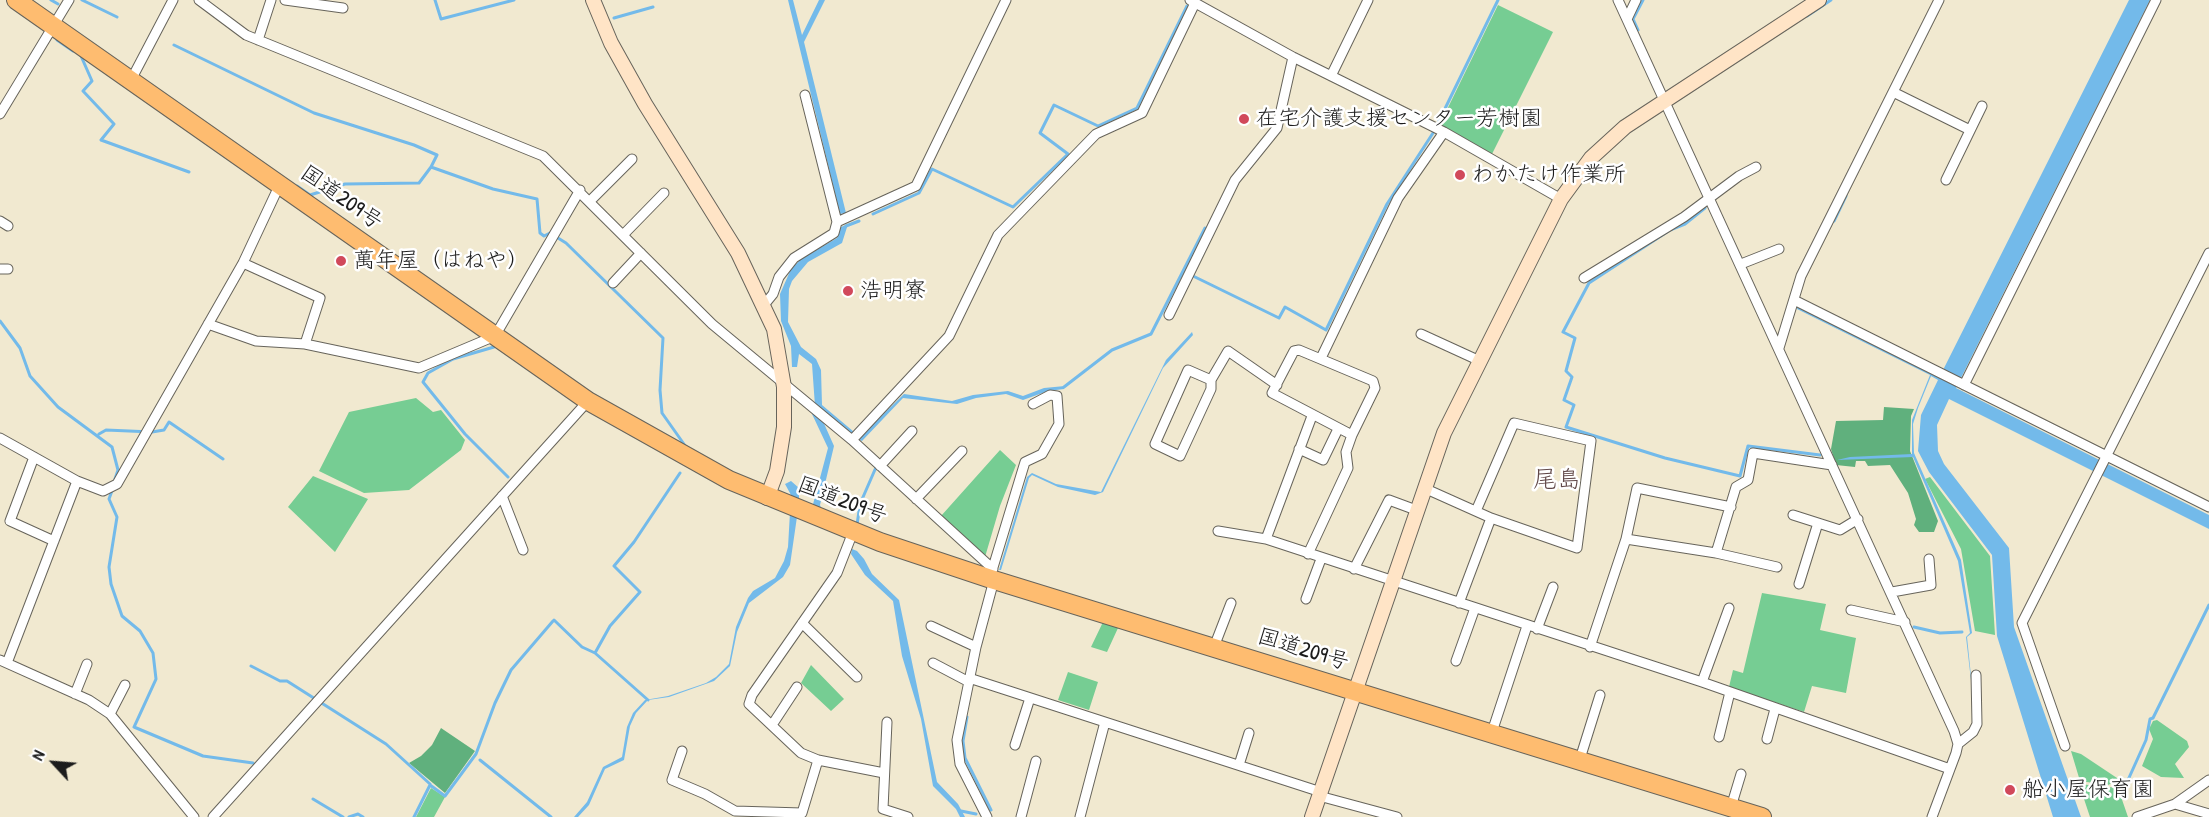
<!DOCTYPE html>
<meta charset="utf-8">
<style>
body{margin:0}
#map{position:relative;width:2209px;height:817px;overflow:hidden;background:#f1e9d0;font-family:"Patrick Hand",sans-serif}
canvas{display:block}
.north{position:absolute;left:24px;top:733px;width:60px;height:60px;-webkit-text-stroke:4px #fff;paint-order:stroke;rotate:296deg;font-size:16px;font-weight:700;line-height:24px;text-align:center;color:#1c1c1c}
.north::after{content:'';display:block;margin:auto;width:21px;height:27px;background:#1c1c1c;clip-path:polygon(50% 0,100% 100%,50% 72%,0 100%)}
</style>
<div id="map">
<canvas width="2209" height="817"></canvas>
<div class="north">N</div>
</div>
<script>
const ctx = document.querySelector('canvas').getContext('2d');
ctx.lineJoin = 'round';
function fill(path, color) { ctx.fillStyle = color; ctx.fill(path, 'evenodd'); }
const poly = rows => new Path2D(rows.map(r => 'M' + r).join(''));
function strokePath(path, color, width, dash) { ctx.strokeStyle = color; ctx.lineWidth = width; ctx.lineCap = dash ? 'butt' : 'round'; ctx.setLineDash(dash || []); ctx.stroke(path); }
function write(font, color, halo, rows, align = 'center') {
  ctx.font = font + ' "Patrick Hand","Klee One",sans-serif'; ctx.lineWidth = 5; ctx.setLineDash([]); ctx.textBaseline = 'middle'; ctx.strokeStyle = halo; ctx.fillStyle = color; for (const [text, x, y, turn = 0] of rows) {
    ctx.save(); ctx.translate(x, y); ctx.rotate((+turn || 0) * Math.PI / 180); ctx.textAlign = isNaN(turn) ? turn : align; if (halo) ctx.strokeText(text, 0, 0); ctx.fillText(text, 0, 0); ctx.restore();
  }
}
const green = poly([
 [1498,5,1553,32,1492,154,1440,124],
 [416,398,433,412,441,410,465,440,461,450,409,490,364,493,319,471,349,412],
 [1000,450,1016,465,1000,506,985,557,941,516],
 [313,476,368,499,335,552,288,507],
 [1930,477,1990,556,1995,635,1975,631,1961,549,1925,479],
 [1762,593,1826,604,1820,630,1856,638,1846,693,1812,686,1804,712,1729,687,1733,670,1743,673],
 [1103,622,1118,628,1107,652,1091,647],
 [811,665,844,699,831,711,801,683],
 [1068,672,1098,682,1089,710,1058,700],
 [2157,720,2187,741,2189,747,2175,764,2184,778,2161,777,2142,766,2153,739,2149,729,2153,721],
 [2071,751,2081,754,2120,780,2108,785,2080,781],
 [2079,784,2118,788,2128,817,2090,817],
 [431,788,445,797,434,817,416,817]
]);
const forest = poly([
 [1884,407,1914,409,1911,416,1910,451,1938,521,1934,532,1919,532,1914,525,1916,519,1908,493,1890,465,1868,466,1865,461,1856,461,1855,467,1836,465,1831,449,1836,421,1883,420],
 [441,728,475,751,445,793,409,763,421,756,432,745]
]);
const water = poly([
 [788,0,793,0,802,35,819,0,825,0,804,42,846,213,840,214],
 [2129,0,2150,0,1956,388,2209,515,2209,529,1949,399,1937,425,1938,451,1944,464,2009,548,2014,627,2081,817,2053,817,1997,636,1992,555,1929,472,1918,451,1921,415,1938,380,1931,376,1918,408,1913,424,1914,453,1961,560,1972,633,1967,637,1975,715,1966,637,1970,633,1958,561,1913,457,1837,460,1850,457,1912,454,1912,420,1930,375,1797,309,1798,305,1939,378],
 [848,224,842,243,808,262,792,281,789,289,788,322,801,347,816,359,821,370,822,405,860,437,904,394,952,401,973,395,1008,391,1023,396,1044,388,1065,386,1064,389,1048,391,1023,400,1006,394,976,398,957,404,903,398,862,441,822,419,834,446,820,505,823,514,812,508,828,448,812,414,815,406,812,364,799,354,797,367,792,367,791,346,781,321,780,294,791,269,801,259,837,238,841,227],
 [1192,332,1193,335,1163,368,1103,492,1095,495,1058,487,1032,475,1029,478,1001,570,999,570,1027,477,1032,473,1056,484,1101,492,1166,360],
 [791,481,799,488,799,503,790,565,783,577,749,603,737,632,730,666,714,681,669,697,648,700,636,713,630,726,624,760,605,769,589,805,578,817,574,817,587,802,603,767,622,757,627,727,633,713,645,700,668,696,706,683,716,677,729,664,736,627,748,598,753,591,775,578,784,561,788,547,791,495,785,484],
 [852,549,857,551,864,559,872,574,899,600,937,782,958,804,965,817,960,817,956,809,933,786,921,719,902,656,893,601,865,575,851,554]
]);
const stream = poly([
 [51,0,58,4],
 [82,0,117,17],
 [435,0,441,19,514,0],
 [1807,16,1831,0],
 [614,18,653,7],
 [1638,30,1633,19,1643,0],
 [57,40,73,51],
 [174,45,314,113,414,145,437,155,431,167,493,189,537,199,540,233,544,236,550,233,566,243,663,338,660,390,662,413,686,447],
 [81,56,92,81,83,91,114,124,101,140,189,172],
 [1438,123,1498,0],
 [297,186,310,195,345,184,419,183,431,167],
 [1705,208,1685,224,1670,230,1589,283,1563,332,1575,338,1566,371,1572,377,1564,400,1574,405,1566,427,1665,458,1740,476,1748,446,1820,455],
 [873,214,919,193,932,169,1013,207,1068,154,1040,133,1054,105,1098,126,1137,108,1187,6],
 [1834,221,1846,196],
 [846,226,859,221],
 [1193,276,1279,318,1285,307,1326,330,1387,204,1433,133],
 [0,321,20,348,30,376,58,407,112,447,118,470,115,479],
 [494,347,453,359,428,373,423,382,465,434,508,477],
 [1064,387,1112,350,1151,334,1205,228],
 [99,434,106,430,152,432,164,430,169,422,223,459],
 [113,488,109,499,117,517,109,567,111,584,122,616,140,631,153,653,156,679,134,727,203,756,253,763],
 [857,525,860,504,877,465],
 [554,620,582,647,595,653,610,626,640,592,614,566,634,542,680,473],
 [1914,627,1940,633,1962,632],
 [595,653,648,700],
 [251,666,280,681,287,681,386,744,430,784],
 [967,717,963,741,965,758,991,810],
 [480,760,551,817],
 [2128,780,2146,740,2150,719,2153,718,2209,605],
 [313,799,343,817],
 [961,811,976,814],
 [349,817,358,814,363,817],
 [414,817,430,785,445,796,476,754,495,703,511,670,553,621]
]);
const street = poly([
 [199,0,246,35,543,156,712,324,852,440,993,569],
 [285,0,343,8],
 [1190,0,1293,57,1444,132,1561,199],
 [1618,0,1954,731,1958,744,1956,753,1932,817],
 [1627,19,1636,0],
 [258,40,271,0],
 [1331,76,1368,0],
 [131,80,173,0],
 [1893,92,1970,130],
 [0,114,69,0],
 [1946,180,1982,106],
 [590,201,632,159],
 [0,221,8,226],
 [837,222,916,186,1006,0],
 [623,235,664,193],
 [243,263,320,298,305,344],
 [1741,264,1779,249],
 [0,269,8,269],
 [1584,278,1684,217,1739,176,1756,167],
 [613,283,641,253],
 [1794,300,2209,507],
 [764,305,773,294,779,277,794,258,834,233,837,222,805,95],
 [1169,315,1235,180,1277,128,1293,57],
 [208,324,256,341,305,344,419,368,495,336,580,190],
 [1421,334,1480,361],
 [1779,348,1801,276,1939,0],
 [1299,350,1373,381,1375,388,1352,435,1272,393,1294,351,1299,350],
 [1321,358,1398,198,1444,132],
 [1211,380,1188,370,1155,444,1180,456,1211,389,1211,380,1228,351,1277,385],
 [1964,385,2156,0],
 [0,438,77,481,103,491,117,484,243,263,280,184],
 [852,440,949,336,998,235,1096,134,1142,113,1195,3],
 [1299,449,1323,460,1338,429],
 [34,457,10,521,54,541],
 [880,466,912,431],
 [1424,488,1491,518,1577,548,1591,441,1514,423,1476,511],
 [502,496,523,550],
 [916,499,962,451],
 [1793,515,1840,530,1858,519],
 [1218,531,1266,539,1702,682,1950,769],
 [853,532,837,573,752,695,749,704,801,753,818,760,884,773],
 [1266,539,1312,416],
 [1626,539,1637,488,1731,507],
 [1716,553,1777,567],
 [1308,554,1348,468,1346,452,1352,435],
 [1354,569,1389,500,1416,510],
 [991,574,1025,462,1042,454,1059,424,1057,396,1050,395,1033,404],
 [1799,584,1818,523],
 [1892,592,1931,585,1929,559],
 [1306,599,1321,559],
 [1459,603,1491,518],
 [1851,610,1905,622],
 [802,623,857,677],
 [931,626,976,647],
 [1537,629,1553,587],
 [1214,647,1231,603],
 [1590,647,1626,539,1716,553,1736,487,1748,480,1753,453,1832,465],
 [0,660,89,700,110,714,194,817],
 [1456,661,1475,608],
 [7,663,77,481],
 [933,663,969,682],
 [969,678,1321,792],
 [1702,682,1729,608],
 [75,694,87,664],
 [110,714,125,685],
 [887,722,883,809,908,817],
 [772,725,797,687],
 [1491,735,1527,626],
 [1719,737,1730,692],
 [1767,739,1775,709],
 [1958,744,1973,732,1977,724,1976,675],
 [1015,745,1030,698],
 [2065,746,2022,623,2209,253],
 [682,751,672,780,705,794,735,811,802,813,818,760],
 [1579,762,1600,695],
 [1239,765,1249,733],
 [1319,796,1397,817],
 [2175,804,2209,814],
 [1731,807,1741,774],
 [213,817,588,401],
 [987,817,960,764,957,740,976,647,994,580],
 [1021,817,1036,761],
 [1080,817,1105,722],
 [2137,817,2175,804,2209,780]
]);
const secondary = poly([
 [593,0,611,43,645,104,738,253,774,329,784,387,784,427,777,471,767,498],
 [1312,817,1444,433,1561,199,1591,158,1625,127,1819,0]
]);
const highway = poly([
 [16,0,588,401,729,480,880,542,994,580,1762,817]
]);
const markers = [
 [1244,119,6,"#d1495b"],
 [1460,175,6,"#d1495b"],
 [341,261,6,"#d1495b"],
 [848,291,6,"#d1495b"],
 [2010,790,6,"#d1495b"]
];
const poiNames = [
 ["在宅介護支援センター芳樹園",1256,119],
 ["わかたけ作業所",1472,175],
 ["萬年屋（はねや）",353,261],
 ["浩明寮",860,291],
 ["船小屋保育園",2022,790]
];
const streetNames = [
 ["国道209号",341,198,35],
 ["国道209号",842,501,21],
 ["国道209号",1303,650,17]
];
const neighbourhoodNames = [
 ["尾島",1557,481]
];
fill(green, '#76cd93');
fill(forest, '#60b07d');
fill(water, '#73baea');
strokePath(stream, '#73baea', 3);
strokePath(street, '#67645b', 11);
strokePath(secondary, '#67645b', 16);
strokePath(highway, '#67645b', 20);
strokePath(street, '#fff', 9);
strokePath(secondary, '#ffe4c6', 14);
strokePath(highway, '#febc70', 18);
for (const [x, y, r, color] of markers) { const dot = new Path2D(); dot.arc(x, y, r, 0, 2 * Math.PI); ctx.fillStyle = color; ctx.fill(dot); strokePath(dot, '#fff', 2); }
write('22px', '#1c1c1c', '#fff', poiNames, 'left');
write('22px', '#1c1c1c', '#fff', streetNames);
write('24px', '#614848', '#fff', neighbourhoodNames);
</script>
